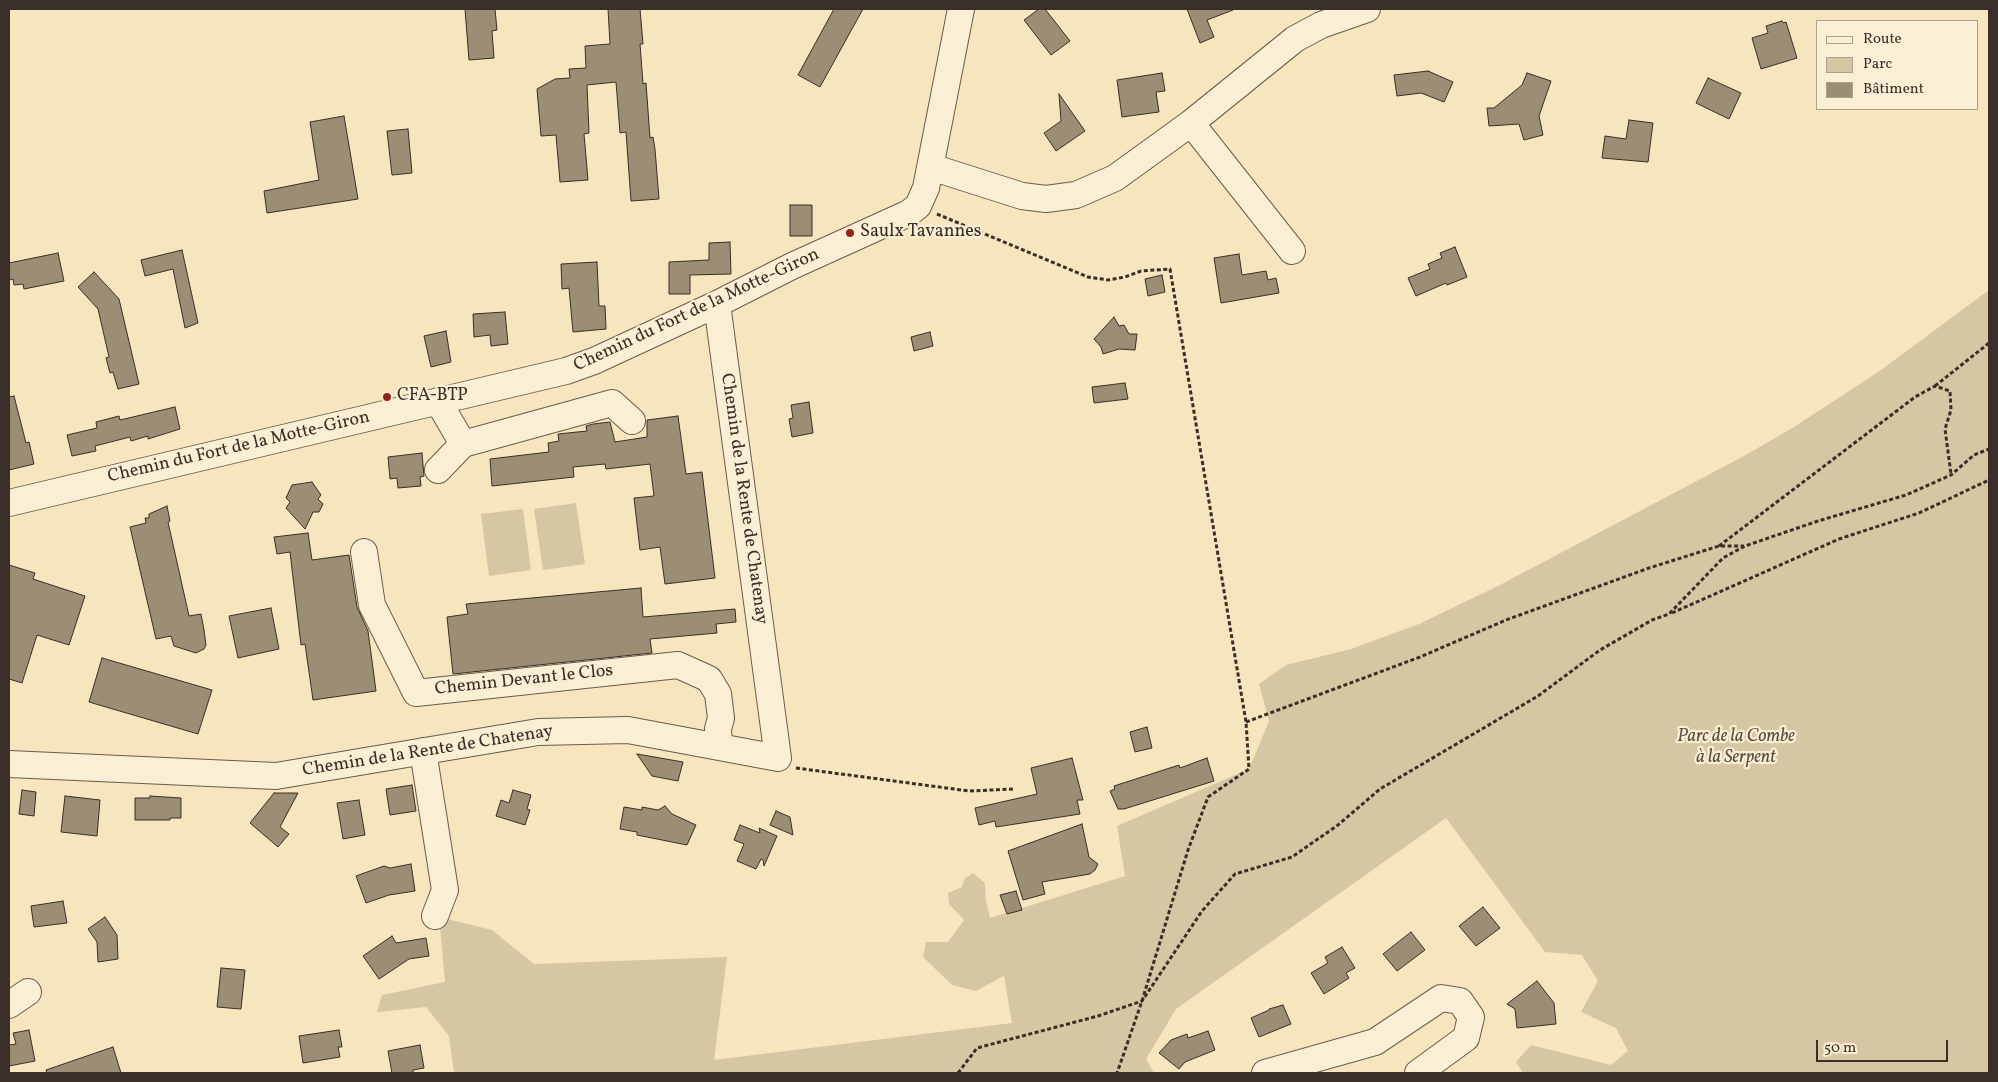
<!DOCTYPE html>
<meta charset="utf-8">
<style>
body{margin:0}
#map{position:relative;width:1998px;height:1082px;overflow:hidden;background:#f7e5bd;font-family:Vollkorn,serif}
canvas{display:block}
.frame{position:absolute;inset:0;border:10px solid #3a2e28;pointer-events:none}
.legend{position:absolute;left:1816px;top:20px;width:162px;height:90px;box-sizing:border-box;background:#faeed4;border:1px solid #ada18f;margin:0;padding:6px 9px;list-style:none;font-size:15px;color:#3a2e28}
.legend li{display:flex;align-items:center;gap:10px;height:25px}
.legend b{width:25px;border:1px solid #ada18f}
.scale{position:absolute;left:1816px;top:1040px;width:132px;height:22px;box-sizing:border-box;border:2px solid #3a2e28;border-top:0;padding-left:6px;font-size:15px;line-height:18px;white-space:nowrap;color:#3a2e28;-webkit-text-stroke:4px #faeed4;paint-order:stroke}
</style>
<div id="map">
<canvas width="1998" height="1082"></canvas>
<div class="frame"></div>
<ul class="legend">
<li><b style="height:6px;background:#faeed4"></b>Route</li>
<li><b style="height:14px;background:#d7c6a4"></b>Parc</li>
<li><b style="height:14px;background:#9c8d75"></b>Bâtiment</li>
</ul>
<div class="scale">50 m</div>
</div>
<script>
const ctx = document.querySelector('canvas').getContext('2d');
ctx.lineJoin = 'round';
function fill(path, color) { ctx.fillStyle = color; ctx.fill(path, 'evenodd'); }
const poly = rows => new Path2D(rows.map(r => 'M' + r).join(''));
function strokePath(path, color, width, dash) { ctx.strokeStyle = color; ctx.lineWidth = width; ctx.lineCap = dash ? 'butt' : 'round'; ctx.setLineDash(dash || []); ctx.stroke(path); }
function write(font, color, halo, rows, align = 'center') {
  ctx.font = font + ' Vollkorn,serif'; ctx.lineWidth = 4.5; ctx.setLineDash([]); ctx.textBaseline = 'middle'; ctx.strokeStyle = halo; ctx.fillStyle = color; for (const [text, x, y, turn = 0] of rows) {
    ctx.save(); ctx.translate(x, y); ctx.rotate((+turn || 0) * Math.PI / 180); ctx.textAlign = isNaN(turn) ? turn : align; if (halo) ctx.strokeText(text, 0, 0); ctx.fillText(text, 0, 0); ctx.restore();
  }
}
const green = poly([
 [1989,290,1989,1073,1523,1073,1516,1062,1531,1045,1611,1065,1628,1051,1616,1028,1581,1012,1598,981,1582,955,1545,952,1446,818,1176,1009,1146,1059,1154,1073,454,1073,449,1036,426,1007,377,1012,382,995,445,982,439,917,492,930,534,964,727,957,714,1060,1012,1023,1004,976,976,991,952,985,923,957,926,942,948,942,964,920,949,904,948,893,962,887,964,879,973,873,985,883,986,901,990,918,1125,876,1117,826,1249,769,1269,721,1259,684,1286,665,1351,649,1419,624,1498,586,1744,456,1794,427,1881,370],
 [576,503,585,564,543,570,534,509],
 [523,509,531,570,489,576,481,514]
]);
const building = poly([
 [465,9,495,9,497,30,492,31,494,58,469,60,465,9],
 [608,9,640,9,643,44,640,44,643,84,646,83,650,138,653,137,655,149,659,199,631,201,626,132,620,133,616,82,587,85,589,133,584,134,588,180,560,182,556,135,541,136,537,89,555,79,570,78,569,69,586,68,585,46,610,44,608,9],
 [834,9,863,9,820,87,798,75,834,9],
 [1039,9,1045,9,1070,41,1051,55,1024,20,1039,9],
 [1187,9,1233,9,1233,10,1207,20,1214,37,1200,43,1187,9],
 [1782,21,1783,23,1786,22,1797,58,1761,69,1752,38,1768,33,1766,26,1782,21],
 [1428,71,1453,82,1444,102,1421,93,1397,96,1394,75,1428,71],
 [1162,73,1165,91,1156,92,1159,112,1122,117,1117,80,1162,73],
 [1527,73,1551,81,1539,116,1543,135,1524,140,1519,124,1489,126,1487,108,1494,108,1522,85,1527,73],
 [1708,78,1741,93,1729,119,1696,103,1708,78],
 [1059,94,1085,131,1056,151,1044,133,1061,121,1059,94],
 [344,116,358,199,267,213,264,191,319,180,310,122,344,116],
 [1629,120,1653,123,1648,162,1602,158,1605,136,1626,139,1629,120],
 [408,129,412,173,392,175,387,131,408,129],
 [790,205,812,205,812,236,790,236,790,205],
 [730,242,731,274,690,275,690,294,669,294,669,262,709,260,709,243,730,242],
 [1455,247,1467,277,1447,285,1446,283,1416,296,1408,278,1430,269,1428,264,1442,258,1440,253,1455,247],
 [182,250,198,323,185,328,173,269,145,276,141,260,182,250],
 [58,253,64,281,24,289,23,284,14,285,13,279,9,280,9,263,58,253],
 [1239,254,1242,275,1266,271,1268,280,1276,278,1279,293,1221,303,1214,258,1239,254],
 [597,262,599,306,605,306,606,329,573,332,569,288,562,289,561,264,597,262],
 [94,272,119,299,139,384,118,389,113,372,110,373,106,358,109,357,98,309,78,287,94,272],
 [1162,275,1165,292,1148,296,1145,279,1162,275],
 [505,312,508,344,491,346,490,335,474,337,473,314,505,312],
 [1114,317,1119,326,1124,325,1129,334,1137,334,1135,350,1119,349,1103,354,1101,347,1094,339,1114,317],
 [446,331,451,362,431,367,424,336,446,331],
 [930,332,933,346,914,351,911,337,930,332],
 [1125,383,1128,399,1094,403,1092,387,1125,383],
 [14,396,26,443,29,442,34,464,9,470,9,397,14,396],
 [809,402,813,433,792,437,789,419,793,418,791,405,809,402],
 [175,407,180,429,148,439,148,436,131,441,130,437,95,446,96,451,72,456,67,435,97,428,96,422,119,416,120,420,175,407],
 [678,416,686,474,702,472,715,578,665,584,660,547,640,550,634,498,654,496,650,464,606,469,605,464,573,467,574,477,492,486,490,459,549,452,548,443,559,441,558,434,587,431,586,426,593,424,610,422,615,442,647,437,647,420,678,416],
 [422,453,424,476,420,477,421,486,398,488,397,478,390,479,388,457,422,453],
 [312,482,321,495,318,499,323,504,319,512,313,512,305,529,286,508,290,502,286,498,292,485,312,482],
 [167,506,170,521,168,522,189,616,201,614,204,630,206,645,204,649,196,653,174,646,171,636,156,639,130,527,146,523,145,518,149,518,149,514,167,506],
 [308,533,312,560,349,555,357,607,368,631,376,691,313,700,305,644,301,645,290,552,277,554,274,537,308,533],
 [9,565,35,573,33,579,85,596,69,645,37,635,22,683,9,679,9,565],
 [641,588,643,617,735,609,736,622,716,624,717,633,650,639,652,653,453,674,447,617,468,614,466,604,641,588],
 [271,608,279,649,238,658,229,616,271,608],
 [102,658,212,690,198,734,89,702,102,658],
 [1147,727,1152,748,1135,752,1130,732,1147,727],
 [637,754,683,762,678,781,652,776,637,754],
 [1072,758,1083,800,1077,800,1080,814,996,827,995,821,979,825,975,808,1037,794,1031,768,1072,758],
 [1207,758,1214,781,1124,809,1118,809,1110,791,1115,789,1114,786,1179,765,1180,768,1207,758],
 [412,785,416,811,390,815,386,789,412,785],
 [22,790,36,792,34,816,19,814,22,790],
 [513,790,531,795,527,809,530,810,525,825,496,816,501,800,509,803,513,790],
 [274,793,298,793,280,827,289,834,278,847,250,823,274,793],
 [65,796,100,800,97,836,61,832,65,796],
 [150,796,181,798,181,818,170,818,170,820,135,820,135,798,150,798,150,796],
 [359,800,365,835,343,839,337,803,359,800],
 [665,806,672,814,696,825,687,845,637,835,637,832,620,829,624,807,642,810,642,807,658,810,665,806],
 [776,811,790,817,793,835,770,825,776,811],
 [1082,824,1089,857,1098,864,1095,870,1090,874,1042,882,1045,894,1023,900,1008,851,1082,824],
 [740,825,760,833,759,828,777,836,764,866,763,860,761,859,756,869,737,861,744,844,734,840,740,825],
 [411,864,415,891,389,895,366,903,356,876,384,866,390,868,411,864],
 [1016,891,1022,910,1007,914,1000,895,1016,891],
 [63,901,67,923,34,927,31,906,63,901],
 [1483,907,1500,928,1476,946,1459,926,1483,907],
 [105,917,117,935,118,959,98,962,97,942,88,929,105,917],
 [1411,932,1425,950,1397,971,1383,954,1411,932],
 [392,936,396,943,426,938,429,956,409,959,379,979,363,956,392,936],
 [1342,947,1355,968,1346,973,1349,978,1324,994,1311,973,1328,963,1325,957,1342,947],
 [221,968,245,970,241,1009,217,1007,221,968],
 [1537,981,1554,1003,1556,1024,1517,1028,1515,1009,1507,1004,1537,981],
 [1283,1005,1291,1024,1259,1037,1251,1018,1269,1010,1269,1009,1283,1005],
 [29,1030,35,1061,9,1066,9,1045,16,1044,13,1033,29,1030],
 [339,1030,342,1047,338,1047,340,1057,303,1063,299,1036,339,1030],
 [1208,1031,1215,1050,1185,1062,1179,1069,1159,1053,1171,1040,1187,1034,1188,1038,1208,1031],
 [420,1045,424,1068,413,1070,413,1073,392,1073,388,1051,420,1045],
 [113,1047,121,1073,47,1073,46,1070,113,1047]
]);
const path = poly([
 [937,214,1088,277,1108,280,1125,277,1141,271,1170,269,1246,722,1249,769,1208,797,1188,850,1142,1001,1117,1073],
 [1935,386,1989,343],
 [1719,546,1915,397,1935,386,1950,391,1951,410,1945,429,1951,474],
 [1672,613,1839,539,1919,513,1989,480],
 [1246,722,1420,657,1506,620,1649,568,1719,546,1744,546],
 [796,768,969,791,1014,789],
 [958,1073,977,1048,1098,1016,1142,1001,1202,911,1235,874,1292,857,1338,825,1380,789,1538,696,1600,650,1652,620,1669,614,1723,558,1745,546,1818,521,1906,495,1951,475,1974,455,1989,449]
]);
const minor = poly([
 [1191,123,1292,251],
 [931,167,1022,196,1046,199,1076,195,1115,178,1191,123,1295,39,1321,25,1367,9],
 [438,401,463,444,612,403,632,421],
 [438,470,463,444],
 [9,503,566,371,594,361,717,304,792,266,909,213,918,206,926,188,961,9],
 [364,552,372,605,416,693,678,665,709,679,718,694,721,718,718,729,719,747],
 [423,751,445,890,435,916],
 [9,764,276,776,538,732,628,730,778,758,717,304],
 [9,1005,28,992],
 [1265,1073,1375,1042,1441,998,1460,1001,1471,1017,1466,1038,1418,1073]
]);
const markers = [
 [850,233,5,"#8f2418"],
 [387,397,5,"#8f2418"]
];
const poiNames = [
 ["Saulx Tavannes",860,233],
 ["CFA-BTP",397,397]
];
const streetNames = [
 ["Chemin du Fort de la Motte-Giron",697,311,-25],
 ["Chemin du Fort de la Motte-Giron",239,448,-13],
 ["Chemin de la Rente de Chatenay",743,499,82],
 ["Chemin Devant le Clos",524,681,-6],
 ["Chemin de la Rente de Chatenay",428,752,-9]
];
const parkNames = [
 ["Parc de la Combe",1736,738],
 ["à la Serpent",1736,759]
];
fill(green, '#d7c6a4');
fill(building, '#9c8d75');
strokePath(building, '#3a2e28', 1);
strokePath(minor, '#695c4d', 28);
strokePath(path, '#3a2e28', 3, [4, 2.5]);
strokePath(minor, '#faeed4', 26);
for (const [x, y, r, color] of markers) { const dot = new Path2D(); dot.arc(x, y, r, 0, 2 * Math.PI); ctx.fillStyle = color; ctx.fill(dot); strokePath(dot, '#faeed4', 2); }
write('18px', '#3a2e28', '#faeed4', poiNames, 'left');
write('18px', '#3a2e28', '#faeed4', streetNames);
write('italic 18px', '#594c41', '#faeed4', parkNames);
</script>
